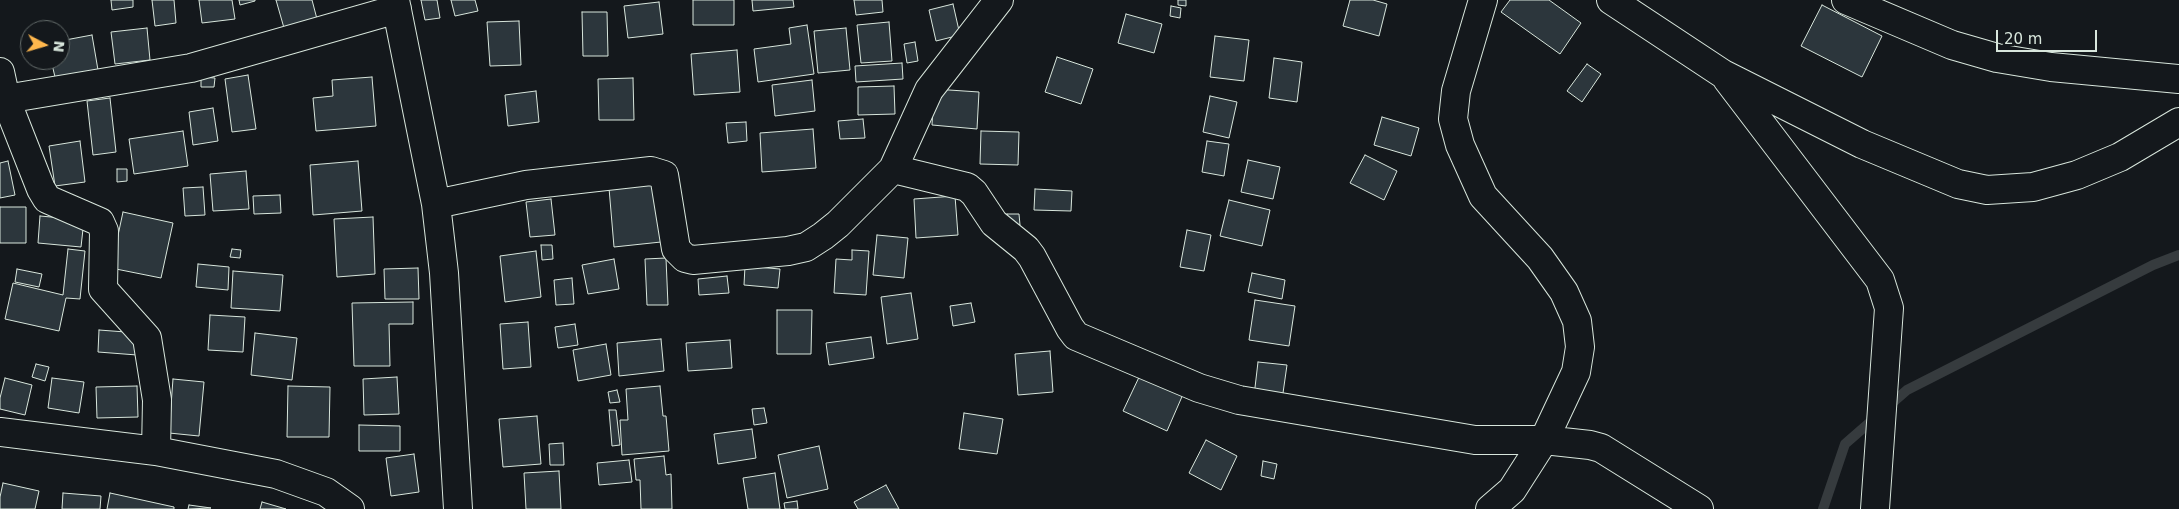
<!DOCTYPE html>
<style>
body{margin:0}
#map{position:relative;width:2179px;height:509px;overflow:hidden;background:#14181c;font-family:"DejaVu Sans",sans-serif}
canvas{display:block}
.north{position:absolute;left:20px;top:20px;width:50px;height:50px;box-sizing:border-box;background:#14181c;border:1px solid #626a69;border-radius:50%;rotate:96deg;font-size:14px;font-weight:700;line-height:20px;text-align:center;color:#d8e6dc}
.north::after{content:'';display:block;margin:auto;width:18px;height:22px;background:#ffb74d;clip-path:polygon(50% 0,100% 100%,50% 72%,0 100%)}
.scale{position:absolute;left:1996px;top:30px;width:101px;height:22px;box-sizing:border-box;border:2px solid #d8e6dc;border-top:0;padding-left:6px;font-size:15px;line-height:18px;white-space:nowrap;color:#d8e6dc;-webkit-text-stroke:4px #14181c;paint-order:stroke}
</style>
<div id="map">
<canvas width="2179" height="509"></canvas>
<div class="north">N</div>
<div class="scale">20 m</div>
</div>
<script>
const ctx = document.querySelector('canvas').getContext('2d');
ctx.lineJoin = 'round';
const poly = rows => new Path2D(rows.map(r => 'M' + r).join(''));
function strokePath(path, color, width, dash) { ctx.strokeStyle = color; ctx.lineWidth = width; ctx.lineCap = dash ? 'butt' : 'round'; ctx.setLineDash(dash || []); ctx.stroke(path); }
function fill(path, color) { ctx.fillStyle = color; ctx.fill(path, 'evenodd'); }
const stream = poly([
 [1823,509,1845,444,1907,390,2153,265,2179,255]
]);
const building = poly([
 [111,0,133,0,133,7,112,10,111,0],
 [152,0,174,0,176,23,155,26,152,0],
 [199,0,232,0,235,19,202,23,199,0],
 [239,0,255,0,255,1,240,5,239,0],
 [276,0,312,0,317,19,284,28,276,0],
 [421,0,437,0,440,18,425,20,421,0],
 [451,0,475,0,478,11,455,16,451,0],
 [693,0,734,0,734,25,693,25,693,0],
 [752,0,793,0,794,7,753,11,752,0],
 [854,0,882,0,883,12,856,15,854,0],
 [1178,0,1186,0,1186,6,1178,5,1178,0],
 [1350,0,1373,0,1387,4,1379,36,1343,26,1350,0],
 [1510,0,1549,0,1581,23,1560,54,1501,12,1510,0],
 [659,2,663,34,628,38,624,6,659,2],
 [953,4,960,35,936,41,929,10,953,4],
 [1822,5,1882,36,1862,77,1801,46,1822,5],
 [1171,6,1181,8,1180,18,1170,16,1171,6],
 [582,12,607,12,608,56,583,56,582,12],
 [1126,14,1162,24,1154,53,1118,43,1126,14],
 [519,21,521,65,490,66,487,22,519,21],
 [889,22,892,61,861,63,857,25,889,22],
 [807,25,814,74,758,82,754,49,791,44,789,28,807,25],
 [147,28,150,60,115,64,111,32,147,28],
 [846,28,850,70,818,73,814,31,846,28],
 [92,35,98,70,55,77,51,60,60,60,60,41,92,35],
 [1215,36,1249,40,1244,81,1210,77,1215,36],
 [915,42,918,61,907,63,904,44,915,42],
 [737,50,740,92,694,95,691,54,737,50],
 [1057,57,1093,69,1081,104,1045,92,1057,57],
 [1274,58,1302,62,1297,102,1269,98,1274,58],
 [902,63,903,79,856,82,855,66,902,63],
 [1587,64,1601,74,1582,102,1567,91,1587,64],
 [248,75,256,129,232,132,225,79,248,75],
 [201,77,215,78,214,87,201,87,201,77],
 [372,77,376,126,316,131,313,98,333,96,332,80,372,77],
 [633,78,634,120,599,120,598,79,633,78],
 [812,80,815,111,775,116,772,85,812,80],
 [894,86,895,114,858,115,858,87,894,86],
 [934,89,979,92,977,129,932,125,934,89],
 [536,91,539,122,508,126,505,95,536,91],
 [1210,96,1237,102,1229,138,1203,132,1210,96],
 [110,98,116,152,93,155,87,101,110,98],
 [213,108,218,141,193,145,189,112,213,108],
 [1382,117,1419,128,1411,156,1374,145,1382,117],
 [863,119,865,138,840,139,838,121,863,119],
 [746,122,747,141,728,143,726,123,746,122],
 [813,129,816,168,762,172,760,133,813,129],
 [183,131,188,166,134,174,129,139,183,131],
 [981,131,1019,132,1018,165,980,164,981,131],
 [80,141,85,182,55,186,49,146,80,141],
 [1207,141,1229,144,1224,176,1202,172,1207,141],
 [1365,155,1397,171,1384,200,1350,183,1365,155],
 [1248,160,1280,167,1273,199,1241,192,1248,160],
 [8,161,15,195,0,198,0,163,8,161],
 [358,161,362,211,313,215,310,165,358,161],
 [117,169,127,169,127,181,117,182,117,169],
 [246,171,249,209,213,211,210,174,246,171],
 [656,183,661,242,614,247,609,188,656,183],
 [203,187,205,215,185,216,183,188,203,187],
 [1035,189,1072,191,1071,211,1034,210,1035,189],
 [280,195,281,213,254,214,253,196,280,195],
 [955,196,958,235,916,238,914,199,955,196],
 [551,199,555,235,530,237,526,202,551,199],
 [1229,200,1270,210,1262,246,1220,236,1229,200],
 [0,207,26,207,26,243,0,243,0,207],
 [123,212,173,223,161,278,111,268,123,212],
 [1007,214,1019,214,1020,225,1007,225,1007,214],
 [40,216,84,220,81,247,38,243,40,216],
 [373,217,375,274,337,277,334,219,373,217],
 [1187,230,1211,235,1204,271,1180,267,1187,230],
 [877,235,908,238,904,278,873,275,877,235],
 [541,245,552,245,553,259,542,260,541,245],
 [68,249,85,251,80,299,66,298,59,331,5,319,13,283,63,295,68,249],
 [232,249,241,250,240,258,230,257,232,249],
 [852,250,869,251,866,295,834,293,836,259,852,260,852,250],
 [536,251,541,297,505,302,500,256,536,251],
 [666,258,668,305,647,305,645,259,666,258],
 [614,259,619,289,588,294,582,265,614,259],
 [198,264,229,267,228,290,196,287,198,264],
 [745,266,780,269,778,288,744,285,745,266],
 [418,268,419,299,385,299,384,269,418,268],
 [17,269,42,274,39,287,15,282,17,269],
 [233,271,283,275,280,311,231,308,233,271],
 [1252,273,1285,280,1282,299,1248,292,1252,273],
 [727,276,729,293,699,295,698,279,727,276],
 [572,278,574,304,556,305,554,280,572,278],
 [911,293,918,339,887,344,881,297,911,293],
 [1255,300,1295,306,1289,346,1249,340,1255,300],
 [413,302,413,324,389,324,390,366,354,366,352,303,413,302],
 [971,303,975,322,953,326,950,306,971,303],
 [777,310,812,310,811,354,777,354,777,310],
 [210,315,245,317,243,352,208,350,210,315],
 [528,322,531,367,503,369,500,324,528,322],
 [575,324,578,345,558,348,555,327,575,324],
 [99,330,139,333,137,355,98,352,99,330],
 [255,333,297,338,292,380,251,375,255,333],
 [871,337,874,358,829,365,826,343,871,337],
 [661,339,664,371,619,376,617,343,661,339],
 [730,340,732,368,688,371,686,343,730,340],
 [606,344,611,375,578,381,573,350,606,344],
 [1050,351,1053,392,1018,395,1015,354,1050,351],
 [1258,362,1287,365,1282,400,1254,396,1258,362],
 [36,364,49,367,45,381,32,377,36,364],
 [1141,373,1184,392,1167,431,1123,411,1141,373],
 [397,377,399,414,364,415,363,379,397,377],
 [5,378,32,385,25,415,0,409,0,398,5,378],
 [52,378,84,382,79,413,48,408,52,378],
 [173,379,204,382,199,436,169,433,173,379],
 [137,386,138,417,97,418,96,387,137,386],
 [288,386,330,387,329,437,287,437,288,386],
 [660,386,663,416,666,416,669,451,622,455,620,420,628,420,626,389,660,386],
 [617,390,620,402,610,403,608,392,617,390],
 [764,408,767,423,754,425,752,409,764,408],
 [609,410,616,410,620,445,612,446,609,410],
 [964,413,1003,419,997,454,959,449,964,413],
 [537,416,541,464,503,467,499,419,537,416],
 [359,425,400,426,400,451,359,451,359,425],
 [752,429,756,458,718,464,714,434,752,429],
 [1206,440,1237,456,1221,490,1189,473,1206,440],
 [563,443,564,465,550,465,549,444,563,443],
 [819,446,828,489,787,498,778,455,819,446],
 [414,454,419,492,391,496,386,458,414,454],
 [664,456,666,475,671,474,672,509,641,509,640,480,636,480,634,459,664,456],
 [629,460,632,482,599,485,597,463,629,460],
 [1263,461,1277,464,1274,479,1261,476,1263,461],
 [559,471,561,509,526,509,524,473,559,471],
 [775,473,780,509,748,509,743,478,775,473],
 [3,483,39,491,35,509,0,509,0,497,3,483],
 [886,485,899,509,858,509,854,502,886,485],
 [63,493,101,496,100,509,62,509,63,493],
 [110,493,174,507,174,509,107,509,110,493],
 [797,501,798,509,785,509,784,503,797,501],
 [262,502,286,509,260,509,262,502],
 [189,505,211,508,188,509,189,505]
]);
const minor = poly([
 [395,0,436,204,444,273,458,509],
 [1483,0,1456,91,1453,119,1460,145,1483,196,1540,258,1564,292,1577,321,1580,347,1576,372,1544,440,1512,490,1490,509],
 [1611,0,1723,74,1862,144,1958,184,1987,190,2033,187,2077,175,2120,157,2179,122],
 [1846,0,1952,45,1997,58,2051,67,2179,79],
 [0,72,6,100,41,189,47,199,100,222,104,231,103,289,147,338,157,400,156,451],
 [1727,79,1880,280,1889,308,1875,509],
 [0,100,191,68,397,9],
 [893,169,967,187,974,193,994,223,1026,249,1032,257,1070,328,1076,336,1199,388,1239,400,1475,440,1544,440,1590,445,1601,448,1699,509],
 [436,204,526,185,651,171,664,175,676,249,685,258,693,260,788,251,806,247,823,236,838,224,893,169,929,90,999,0],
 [0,432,156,451,276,474,326,492,350,509]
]);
strokePath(stream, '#363b3e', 10);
fill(building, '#2c363c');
strokePath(building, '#d8e6dc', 1);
strokePath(minor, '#d8e6dc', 30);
strokePath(minor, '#14181c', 28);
</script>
